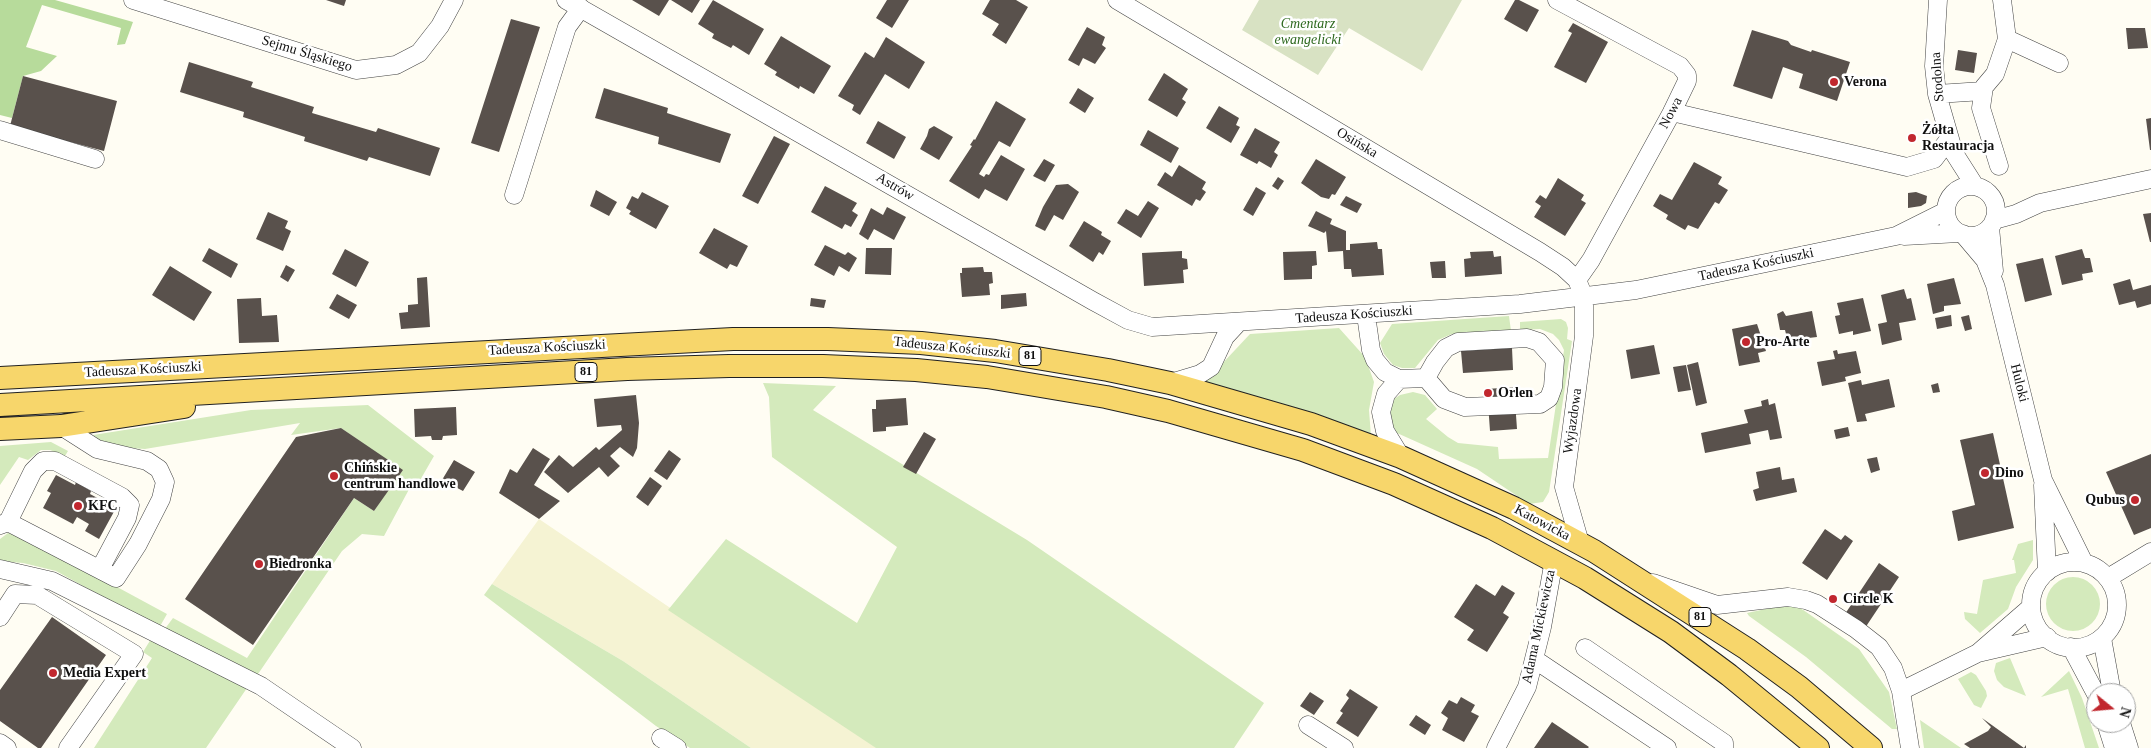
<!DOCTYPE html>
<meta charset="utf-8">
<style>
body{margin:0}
#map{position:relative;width:2151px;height:748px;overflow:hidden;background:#fffdf3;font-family:"Times New Roman",serif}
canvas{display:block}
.north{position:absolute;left:2086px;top:683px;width:50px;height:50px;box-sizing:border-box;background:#fff;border:1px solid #9f9f9f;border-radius:50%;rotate:107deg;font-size:14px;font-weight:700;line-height:20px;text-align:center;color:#101010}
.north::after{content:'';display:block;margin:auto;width:18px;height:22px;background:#c1272e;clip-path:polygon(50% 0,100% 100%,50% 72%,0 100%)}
</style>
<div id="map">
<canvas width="2151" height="748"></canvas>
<div class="north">N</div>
</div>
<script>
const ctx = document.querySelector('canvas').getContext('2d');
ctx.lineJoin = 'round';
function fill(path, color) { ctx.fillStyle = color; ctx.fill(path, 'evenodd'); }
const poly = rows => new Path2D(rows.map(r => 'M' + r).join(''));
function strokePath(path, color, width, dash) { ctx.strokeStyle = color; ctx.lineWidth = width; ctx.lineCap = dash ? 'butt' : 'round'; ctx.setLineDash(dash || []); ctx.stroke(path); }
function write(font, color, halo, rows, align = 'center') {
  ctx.font = font + ' "Times New Roman",serif'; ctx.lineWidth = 5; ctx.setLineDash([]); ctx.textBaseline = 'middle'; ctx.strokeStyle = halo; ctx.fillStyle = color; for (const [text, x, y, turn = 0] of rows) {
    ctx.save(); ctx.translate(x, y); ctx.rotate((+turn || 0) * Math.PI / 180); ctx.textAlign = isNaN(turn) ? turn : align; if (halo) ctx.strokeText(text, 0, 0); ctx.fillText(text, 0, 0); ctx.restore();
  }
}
const farmland = poly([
 [539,519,877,748,751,748,623,661,492,584]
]);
const green = poly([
 [1509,316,1511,331,1452,334,1438,340,1415,368,1402,368,1393,365,1384,354,1380,343,1392,324],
 [1561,319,1566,322,1568,328,1567,339,1572,341,1549,492,1543,502,1529,504,1477,469,1397,433,1389,419,1390,409,1394,399,1400,395,1413,392,1425,395,1437,409,1426,419,1448,437,1458,443,1498,447,1499,459,1548,458,1564,350,1559,340,1553,334,1540,329,1520,330,1520,322],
 [1339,328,1365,357,1374,382,1369,410,1371,436,1205,382,1250,334],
 [763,383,836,386,813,410,1027,540,1264,703,1234,748,876,748,668,610,726,539,857,623,897,547,772,457,769,397],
 [368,405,434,456,419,482,414,480,384,536,362,534,342,551,256,677,164,630,173,618,247,658,354,498,374,511,401,470,341,428,291,435,300,423,145,449,115,447,105,444,93,435,251,410],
 [51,442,68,451,65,456,50,450,41,450,28,460,19,457,0,485,0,446],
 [8,533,21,535,167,614,159,628,56,571,23,563,0,561,0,539],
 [2033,540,2033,560,2016,587,2008,609,1980,633,1965,619,1964,612,1977,614,1983,580,2016,573,2014,560,2012,560,2018,544],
 '2046 604a27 27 0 1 1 54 0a27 27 0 1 1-54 0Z',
 [492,584,623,661,751,748,690,748,656,726,484,595],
 [1780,606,1799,607,1859,649,1889,692,1897,729,1892,729,1806,657,1749,616,1747,613],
 [151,639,247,688,206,748,94,748,152,658,143,652],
 [2010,658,2026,696,2004,687,1997,680,1994,671,1996,663],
 [2069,671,2082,698,2099,748,2085,748,2068,689,2041,697],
 [1971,672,1976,675,1986,691,1987,696,1981,708,1974,705,1958,679],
 [1920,720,1961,748,1924,748]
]);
const forest = poly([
 [0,0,55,0,133,22,125,44,117,45,121,28,42,5,26,47,57,56,41,71,23,76,12,118,0,115]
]);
const cemetery = poly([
 [1259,0,1462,0,1422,71,1349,28,1318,75,1242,30]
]);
const building = poly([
 [326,0,346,0,344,6],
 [632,0,669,0,659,16],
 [671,0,700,0,692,13],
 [713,0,764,29,749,55,733,45,731,48,712,38,714,34,698,24],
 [887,0,909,0,892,28,876,18],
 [990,0,1016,0,1028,7,1006,44,992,35,999,24,982,14],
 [1515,0,1519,0,1539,10,1527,32,1504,19],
 [511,19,540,27,499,152,471,143],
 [1573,23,1608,42,1586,83,1554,67,1572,33,1568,31],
 [1087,27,1105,37,1102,45,1106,48,1095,64,1083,58,1079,66,1068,60],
 [2126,28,2145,28,2148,48,2128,49],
 [1752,30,1788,41,1791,45,1811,52,1812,50,1850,62,1837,101,1799,88,1803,74,1783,67,1772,99,1733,86],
 [781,36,831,66,814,94,800,86,799,89,775,75,777,72,764,64],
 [886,37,925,62,909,89,885,74,860,115,852,110,854,105,838,96,865,52,874,58],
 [1958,50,1977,53,1974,73,1955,70],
 [189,62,253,82,251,87,314,107,312,113,376,132,378,128,440,148,430,176,369,157,367,161,304,141,305,137,243,117,244,112,180,92],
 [1164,73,1188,89,1182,99,1186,102,1177,117,1148,100],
 [23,76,117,101,104,151,10,126],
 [604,88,668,108,667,113,731,134,720,163,658,144,659,137,595,118],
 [1078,88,1094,98,1085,113,1069,103],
 [996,101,1026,119,1010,147,999,141,979,174,984,177,986,174,989,175,1001,155,1025,169,1007,201,985,189,979,199,949,181,972,146,970,145,974,139,975,140],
 [1219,106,1239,118,1236,125,1240,127,1231,143,1206,128],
 [2151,118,2151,150,2150,150,2146,119],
 [878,121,906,137,894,159,866,143],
 [934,126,953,137,939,160,920,149,927,136,929,129],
 [1255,128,1280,142,1274,152,1278,155,1271,168,1259,161,1257,164,1240,155],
 [1148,130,1179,148,1171,163,1140,145],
 [774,136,790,144,758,204,742,196],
 [1044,159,1055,165,1045,182,1033,176],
 [1316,159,1346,177,1335,195,1332,194,1329,199,1321,197,1301,183],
 [1694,162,1722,177,1718,184,1728,190,1719,204,1715,202,1698,229,1688,225,1685,230,1666,219,1668,215,1653,206,1660,194,1672,200],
 [1179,165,1206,182,1202,189,1206,192,1200,201,1196,199,1192,206,1157,185,1165,172,1172,177],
 [1278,177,1284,181,1278,190,1272,186],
 [1558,178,1584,195,1581,200,1586,203,1565,236,1534,217,1541,206,1535,202,1540,195,1546,199],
 [1068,184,1079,192,1063,220,1054,215,1045,231,1035,226,1043,207,1056,185],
 [825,186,857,203,852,211,858,215,851,227,845,224,842,229,811,212],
 [1256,187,1266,193,1253,216,1243,210],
 [596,190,617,202,609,216,590,206],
 [642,192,669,206,656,229,629,214,631,211,626,208,632,196,638,199],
 [1916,192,1927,196,1926,203,1921,206,1908,208,1908,193],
 [1346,196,1362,204,1357,213,1340,205],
 [1148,201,1159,208,1141,238,1117,223,1126,209,1138,216],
 [887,207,906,217,894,240,874,229,868,240,859,234,871,208,883,215],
 [1316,211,1332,219,1330,224,1346,231,1346,250,1350,250,1350,244,1377,242,1378,249,1382,249,1384,275,1352,277,1351,269,1344,269,1343,251,1328,252,1326,231,1324,233,1308,226],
 [268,212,288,221,285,228,291,231,283,251,256,239],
 [2151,213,2151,242,2150,242,2143,214],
 [1084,221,1102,232,1101,235,1111,241,1103,255,1099,252,1093,262,1069,246],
 [714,228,748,246,737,267,730,264,727,269,699,253],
 [825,245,845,255,848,252,857,258,849,272,839,266,834,276,814,265],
 [209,248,238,264,231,278,202,261],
 [866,248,892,248,891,275,865,274],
 [345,249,369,262,356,287,332,274],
 [2082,249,2085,258,2090,258,2093,272,2082,274,2083,280,2062,285,2055,256],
 [1182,251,1182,258,1187,259,1188,269,1183,270,1184,283,1144,286,1142,253],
 [1316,251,1317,265,1312,266,1312,279,1284,280,1283,252],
 [1493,251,1494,257,1501,256,1502,274,1465,277,1464,259,1471,258,1470,252],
 [2043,258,2052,295,2025,302,2016,264],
 [1445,261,1446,278,1432,278,1430,262],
 [286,265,295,270,288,282,280,277],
 [170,266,212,292,194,321,152,295],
 [983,267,984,272,992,272,993,283,989,284,990,295,962,297,960,273,962,273,962,268],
 [427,277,430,327,401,329,399,313,408,312,408,305,418,304,417,278],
 [1954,278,1961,304,1944,306,1944,311,1933,314,1927,284],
 [2130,279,2133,290,2151,285,2151,304,2137,308,2135,301,2119,305,2113,284],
 [1904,289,1907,299,1911,298,1916,320,1899,323,1902,340,1882,345,1878,324,1887,322,1881,295],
 [1026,293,1027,306,1001,309,1001,295],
 [337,294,357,305,349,319,329,308],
 [261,298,262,316,277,315,279,342,239,343,237,299],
 [811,298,826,300,824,308,810,306],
 [1863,298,1871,331,1853,335,1853,331,1839,334,1835,316,1840,315,1837,303],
 [1783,311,1786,316,1812,311,1817,337,1800,339,1800,344,1789,346,1785,330,1780,330,1777,314],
 [1951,315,1952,326,1937,329,1935,318],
 [1969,315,1972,329,1965,331,1961,317],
 [1757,324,1766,351,1758,353,1760,362,1739,366,1732,329],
 [1654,345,1660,374,1631,379,1626,350],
 [1512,348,1513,370,1463,373,1461,351],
 [1837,350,1838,354,1856,351,1861,373,1845,377,1846,381,1822,386,1817,362,1835,359,1833,351],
 [1698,362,1707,403,1696,406,1687,365],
 [1686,365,1691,390,1678,392,1673,367],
 [1889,379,1895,407,1865,414,1867,421,1857,422,1848,383,1861,380,1862,385],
 [1938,383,1940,392,1933,393,1931,385],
 [1514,387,1517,429,1490,431,1487,389],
 [636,395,639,423,637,448,633,457,620,447,610,456,620,466,608,477,599,467,568,493,544,472,559,455,573,467,596,447,599,450,622,430,621,425,597,427,594,399],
 [906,398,908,425,886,427,886,431,873,432,872,409,876,409,876,400],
 [1768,399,1769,405,1775,403,1782,438,1770,440,1768,430,1749,434,1751,444,1705,453,1701,433,1748,423,1744,410,1762,406,1761,401],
 [456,407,457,435,443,436,442,440,432,440,431,436,415,437,414,409],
 [1848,427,1850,436,1836,439,1834,430],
 [341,428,403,470,374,511,354,498,253,645,185,599,296,437],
 [924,432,936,439,916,474,903,467],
 [1993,433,2014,528,1958,541,1952,511,1975,505,1960,440],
 [533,448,550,459,534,485,560,501,539,519,499,493,510,469,517,473],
 [669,450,681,459,667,480,654,471],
 [2151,454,2151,528,2134,535,2106,472],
 [1877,457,1880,470,1871,473,1867,459],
 [454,460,475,472,463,491,442,480],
 [1780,467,1782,480,1794,478,1797,492,1756,501,1753,490,1759,488,1756,472],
 [56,475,75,485,76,482,91,491,90,494,103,501,104,498,116,508,99,539,85,531,89,524,77,517,73,524,43,508,51,493,47,491],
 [650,477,662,486,648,506,636,497],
 [1825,529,1841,540,1845,535,1853,541,1827,580,1802,563],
 [1879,563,1899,577,1865,628,1845,614],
 [1476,584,1495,596,1502,585,1515,593,1503,613,1509,617,1487,652,1467,640,1474,630,1454,617],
 [52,617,106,655,41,748,38,748,0,721,0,690],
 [1350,689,1378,707,1358,737,1336,723,1343,713,1340,711,1349,698,1346,695],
 [1310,692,1324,701,1314,715,1300,706],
 [1461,697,1475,705,1471,712,1479,716,1464,742,1442,730,1448,718,1441,713,1449,700,1457,704],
 [1416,715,1431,725,1425,735,1409,725],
 [1982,718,2024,748,2026,745,2026,748,1970,748,1964,744,1988,731,1991,727],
 [1552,722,1589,747,1588,748,1534,748]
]);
const minor = poly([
 [133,0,356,70,396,65,419,53,440,26,454,0],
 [566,0,1093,301,1128,320,1152,327,1520,304,1636,290,1896,236,1946,211],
 [1117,0,1540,252,1563,267,1577,280,1584,297,1584,336,1564,487,1580,543],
 [1557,0,1680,66,1687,75,1687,81,1672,112,1591,260,1577,280],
 [1938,0,1934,66,1937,94,1954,153,1975,186],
 [2007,39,2059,63],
 [1937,94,1983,91],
 [1672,112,1907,167,1934,159,1949,139],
 [0,130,95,159],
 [1999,166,1981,108,1984,87,1995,74,2007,39,2002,0],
 '1946 211a25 25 0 1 1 50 0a25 25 0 1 1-50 0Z',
 [514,195,567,27,581,8],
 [1994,220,2016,214,2040,203,2151,179],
 [1990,227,1994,271],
 [1963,234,1985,260,1995,285,2043,480,2084,563],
 [1904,236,1959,233],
 [1366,315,1371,350,1375,360,1385,372,1399,379,1426,378,1444,399,1465,407,1540,404,1549,398,1553,387,1555,360,1539,342,1527,338,1458,342,1446,348,1435,362,1426,378],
 [1399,379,1386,394,1381,412,1385,431,1401,457],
 [1170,383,1200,374,1211,367,1225,337,1238,323],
 [2043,485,2047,572],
 [8,522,116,578,138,544,161,499,165,482,159,469,147,461,97,449,61,426],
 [0,525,8,522,33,471,43,461,55,461,122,497,130,505,127,518,100,569],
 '2031 605a43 43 0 1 1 86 0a43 43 0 1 1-86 0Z',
 [0,569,52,581,261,686,352,748],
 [2108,578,2151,552],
 [1653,583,1717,605,1788,597,1806,600,1817,604,1856,629,1879,647,1893,668,1901,691,1910,748],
 [0,617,15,594,37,595,134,654,68,748],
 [2102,638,2112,693],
 [2071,647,2096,694],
 [1585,648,1724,743,1724,748],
 [1978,653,2047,637],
 [1534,659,1667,748],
 [1901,691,1978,653,2031,607],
 [2106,723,2114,748],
 [2121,723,2129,748],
 [1308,725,1344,748],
 [661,738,677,748],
 [0,743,7,748],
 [1496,748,1527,687,1542,627,1554,560]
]);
const major = poly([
 [0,378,733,339,828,339,921,343,995,351,1108,370,1170,383,1311,424,1401,457,1514,508,1594,551,1747,649,1799,687,1871,748],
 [0,405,627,369,729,366,823,366,916,370,987,377,1106,397,1168,411,1303,450,1394,484,1492,528,1585,578,1671,632,1729,675,1818,748],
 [0,429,61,426,184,407]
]);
const markers = [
 [1834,82,5,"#c1272e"],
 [1912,138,5,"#c1272e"],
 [1746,342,5,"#c1272e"],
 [1488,393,5,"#c1272e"],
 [1985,473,5,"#c1272e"],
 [334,476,5,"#c1272e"],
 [2135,500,5,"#c1272e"],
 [78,506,5,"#c1272e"],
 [259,564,5,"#c1272e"],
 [1833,599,5,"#c1272e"],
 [53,673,5,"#c1272e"]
];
const shields = [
 [1030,356,22],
 [586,372,22],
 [1700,617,22]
];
const shieldNames = [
 ["81",1030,356],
 ["81",586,372],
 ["81",1700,617]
];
const parkNames = [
 ["Cmentarz",1308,24],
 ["ewangelicki",1308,40]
];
const streetNames = [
 ["Sejmu Śląskiego",307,54,17],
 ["Stodolna",1938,77,-94],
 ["Nowa",1671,113,-62],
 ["Osińska",1357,143,31],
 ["Astrów",895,187,30],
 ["Tadeusza Kościuszki",1756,265,-12],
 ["Tadeusza Kościuszki",1354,315,-4],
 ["Tadeusza Kościuszki",547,348,-3],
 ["Tadeusza Kościuszki",952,348,6],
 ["Tadeusza Kościuszki",143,370,-3],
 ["Huloki",2019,383,76],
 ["Wyjazdowa",1573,421,-82],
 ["Katowicka",1542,523,28],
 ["Adama Mickiewicza",1539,627,-78]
];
const poiNames = [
 ["Verona",1844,82],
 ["Żółta",1922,130],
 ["Restauracja",1922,146],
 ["Pro-Arte",1756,342],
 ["Orlen",1498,393],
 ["Chińskie",344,468],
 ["centrum handlowe",344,484],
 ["Dino",1995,473],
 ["Qubus",2125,500,"right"],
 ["KFC",88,506],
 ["Biedronka",269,564],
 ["Circle K",1843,599],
 ["Media Expert",63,673]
];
fill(farmland, '#f5f3d3');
fill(green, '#d4eabc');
fill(forest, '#b7db9b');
fill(cemetery, '#d8e2c3');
fill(building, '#59514c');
strokePath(minor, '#434343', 19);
strokePath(major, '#212121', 24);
strokePath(minor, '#fff', 18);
strokePath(major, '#f7d66b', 22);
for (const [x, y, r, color] of markers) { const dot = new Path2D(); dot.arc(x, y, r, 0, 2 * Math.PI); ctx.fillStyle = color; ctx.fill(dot); strokePath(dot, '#fff', 2); }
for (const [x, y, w] of shields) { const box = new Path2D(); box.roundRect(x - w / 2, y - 9.5, w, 19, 4); ctx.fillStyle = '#fff'; ctx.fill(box); strokePath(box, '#101010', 1); }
write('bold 12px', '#101010', null, shieldNames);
write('italic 14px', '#2e691f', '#fff', parkNames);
write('14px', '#101010', '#fff', streetNames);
write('bold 14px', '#101010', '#fff', poiNames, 'left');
</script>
